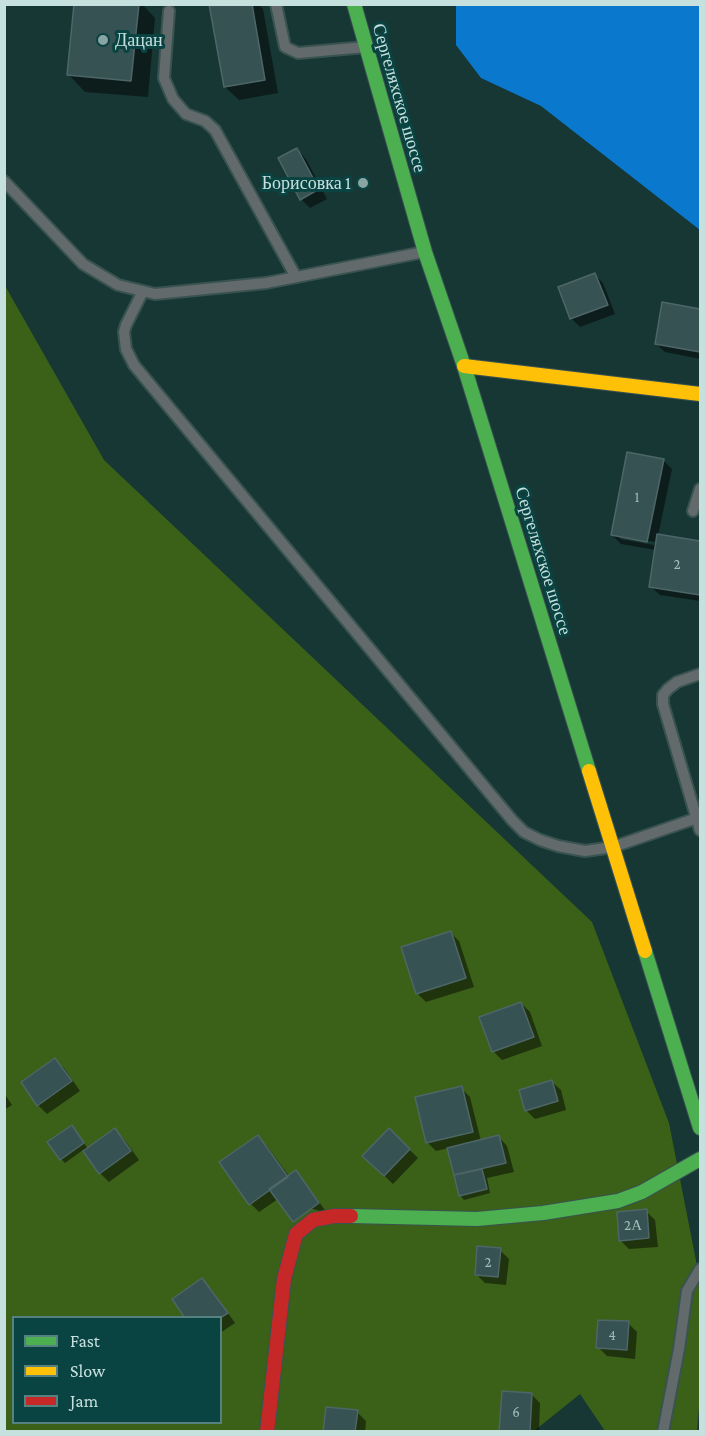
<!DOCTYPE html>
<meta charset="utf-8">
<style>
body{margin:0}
#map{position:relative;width:705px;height:1436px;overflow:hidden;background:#173735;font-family:"Crimson Pro",serif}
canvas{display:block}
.frame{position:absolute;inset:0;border:6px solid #c6e0de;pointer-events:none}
.legend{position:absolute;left:12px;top:1316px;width:210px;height:108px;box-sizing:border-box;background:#0a4442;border:2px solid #558280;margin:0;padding:8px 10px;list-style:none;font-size:18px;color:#c6e0de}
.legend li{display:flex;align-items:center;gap:12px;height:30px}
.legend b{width:30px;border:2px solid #558280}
</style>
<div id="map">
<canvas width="705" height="1436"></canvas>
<div class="frame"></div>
<ul class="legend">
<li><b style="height:8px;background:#4caf50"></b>Fast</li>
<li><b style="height:8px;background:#ffc107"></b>Slow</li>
<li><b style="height:8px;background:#c62828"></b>Jam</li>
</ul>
</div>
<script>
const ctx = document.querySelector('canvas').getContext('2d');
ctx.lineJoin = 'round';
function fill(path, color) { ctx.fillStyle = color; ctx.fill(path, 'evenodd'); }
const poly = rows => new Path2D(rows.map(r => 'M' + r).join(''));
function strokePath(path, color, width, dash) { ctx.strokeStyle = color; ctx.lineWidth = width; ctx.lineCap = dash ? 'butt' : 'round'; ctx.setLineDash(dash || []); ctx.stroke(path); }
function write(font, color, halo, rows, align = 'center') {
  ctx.font = font + ' "Crimson Pro",serif'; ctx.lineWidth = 6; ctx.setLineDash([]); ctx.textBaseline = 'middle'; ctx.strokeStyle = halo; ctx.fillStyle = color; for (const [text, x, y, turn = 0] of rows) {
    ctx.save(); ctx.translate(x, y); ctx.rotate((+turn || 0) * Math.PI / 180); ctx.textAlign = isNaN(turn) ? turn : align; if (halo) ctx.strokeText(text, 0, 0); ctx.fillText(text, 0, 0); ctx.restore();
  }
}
const green = poly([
 [4,284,104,460,592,922,669,1123,700,1281,700,1396,697,1431,605,1431,580,1394,534,1431,5,1431],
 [14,1318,220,1318,220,1422,14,1422]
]);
const water = poly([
 [456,5,700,5,700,230,541,106,481,78,456,45]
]);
const shadow = poly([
 [75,4,142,4,155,18,148,97,85,92,69,75],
 [211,4,258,4,263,9,278,93,239,100,225,87],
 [297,150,306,159,327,199,310,208,301,199],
 [595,275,603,283,615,314,580,327,572,319,560,288],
 [663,304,700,311,700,359,665,352,656,344],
 [663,460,672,469,658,536,700,542,700,601,660,595,651,587,656,550,621,544,612,535],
 [620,536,655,542,654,545,620,539],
 [450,932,459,941,474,987,426,1002,418,994,403,948],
 [521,1003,530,1012,542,1046,502,1060,493,1051],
 [55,1060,64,1068,80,1091,47,1114,38,1105],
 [552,1082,561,1090,566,1110,535,1119,526,1110],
 [461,1088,470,1097,481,1141,499,1137,507,1146,514,1172,487,1178,490,1193,464,1200,460,1195,449,1148,436,1151,427,1142],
 [6,1096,12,1105,4,1110,4,1097],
 [115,1130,124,1139,139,1160,109,1182,100,1173,83,1150,65,1163,61,1159,76,1131,88,1149],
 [389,1130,418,1158,393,1184,364,1156],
 [258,1137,267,1146,289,1176,295,1172,304,1181,327,1213,278,1199,259,1212,251,1204],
 [646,1211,655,1220,658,1247,629,1249,620,1240],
 [500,1250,509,1259,506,1285,485,1283,476,1274],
 [202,1280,211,1289,235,1323,220,1333,220,1318],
 [628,1323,637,1332,635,1359,607,1356,598,1347],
 [531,1394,540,1403,539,1432,500,1432],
 [357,1412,366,1421,365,1432,325,1432]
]);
const building = poly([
 [74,4,139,4,131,81,67,75,74,4],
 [209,4,252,4,265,80,224,87,209,4],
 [297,148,319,189,300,200,278,158,297,148],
 [595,273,608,305,570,319,558,287,595,273],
 [662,302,700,309,700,352,655,344,662,302],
 [627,452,664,459,647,542,611,535,627,452],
 [657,534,700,541,700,595,649,587,657,534],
 [451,931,466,978,416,994,401,947,451,931],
 [521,1002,534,1037,492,1052,479,1017,521,1002],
 [55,1058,72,1081,37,1106,21,1082,55,1058],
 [552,1080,558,1101,525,1111,519,1090,552,1080],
 [462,1086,473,1132,426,1143,415,1097,462,1086],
 [72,1125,84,1143,60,1160,47,1142,72,1125],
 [115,1128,131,1151,99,1174,83,1151,115,1128],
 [389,1128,410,1149,384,1176,362,1156,389,1128],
 [258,1135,288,1177,249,1205,219,1162,258,1135],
 [499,1135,506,1163,454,1175,447,1148,499,1135],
 [482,1169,487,1189,459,1196,454,1175,482,1169],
 [296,1170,319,1203,293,1222,269,1189,296,1170],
 [647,1209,649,1238,619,1241,617,1212,647,1209],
 [477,1246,501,1248,498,1277,475,1275,477,1246],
 [202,1278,228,1313,220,1318,185,1318,172,1299,202,1278],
 [598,1320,629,1321,627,1350,596,1348,598,1320],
 [502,1391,532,1393,530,1432,499,1432,502,1391],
 [326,1407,358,1410,355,1432,323,1432,326,1407]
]);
const lane = poly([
 [276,4,285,47,298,53,366,47],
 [169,11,164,78,173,99,186,114,205,121,215,130,296,277],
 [4,181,83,264,118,285,155,294,266,283,424,252],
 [143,291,126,325,124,332,126,349,134,365,512,820,524,832,540,840,558,846,585,851,613,847,697,818],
 [693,511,700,489],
 [700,674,677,682,668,689,663,695,663,704,700,830],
 [663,1432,679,1349,687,1291,700,1269]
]);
const fast = poly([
 [354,4,425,252,464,366,589,771],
 [645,951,700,1128],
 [351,1216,477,1219,543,1213,618,1201,642,1192,700,1159]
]);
const slow = poly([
 [464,366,700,394],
 [589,771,645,951]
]);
const jam = poly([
 [267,1432,284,1279,296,1234,313,1220,334,1216,351,1216]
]);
const markers = [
 [103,40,6,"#89a5a3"],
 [363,183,6,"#89a5a3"]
];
const numberNames = [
 ["1",637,497],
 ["2",677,564],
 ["2А",633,1225],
 ["2",488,1262],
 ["4",612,1335],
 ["6",516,1412]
];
const poiNames = [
 ["Дацан",115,40],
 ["Борисовка 1",351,183,"right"]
];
const streetNames = [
 ["Сергеляхское шоссе",399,98,74],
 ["Сергеляхское шоссе",543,561,73]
];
fill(green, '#3b6018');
fill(water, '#0a78cd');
fill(shadow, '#0007');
fill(building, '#375253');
strokePath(building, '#4e6668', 1.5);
strokePath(lane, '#395351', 14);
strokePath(fast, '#395351', 16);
strokePath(slow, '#395351', 16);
strokePath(jam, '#395351', 16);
strokePath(lane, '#636a6b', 10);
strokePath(fast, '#4caf50', 14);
strokePath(slow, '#ffc107', 14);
strokePath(jam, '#c62828', 14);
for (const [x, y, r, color] of markers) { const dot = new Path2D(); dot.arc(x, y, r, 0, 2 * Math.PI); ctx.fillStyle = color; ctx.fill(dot); strokePath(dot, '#0a4442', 2); }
write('15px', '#a2bcbb', null, numberNames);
write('18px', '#c6e0de', '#0a4442', poiNames, 'left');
write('18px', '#c6e0de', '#0a4442', streetNames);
</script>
